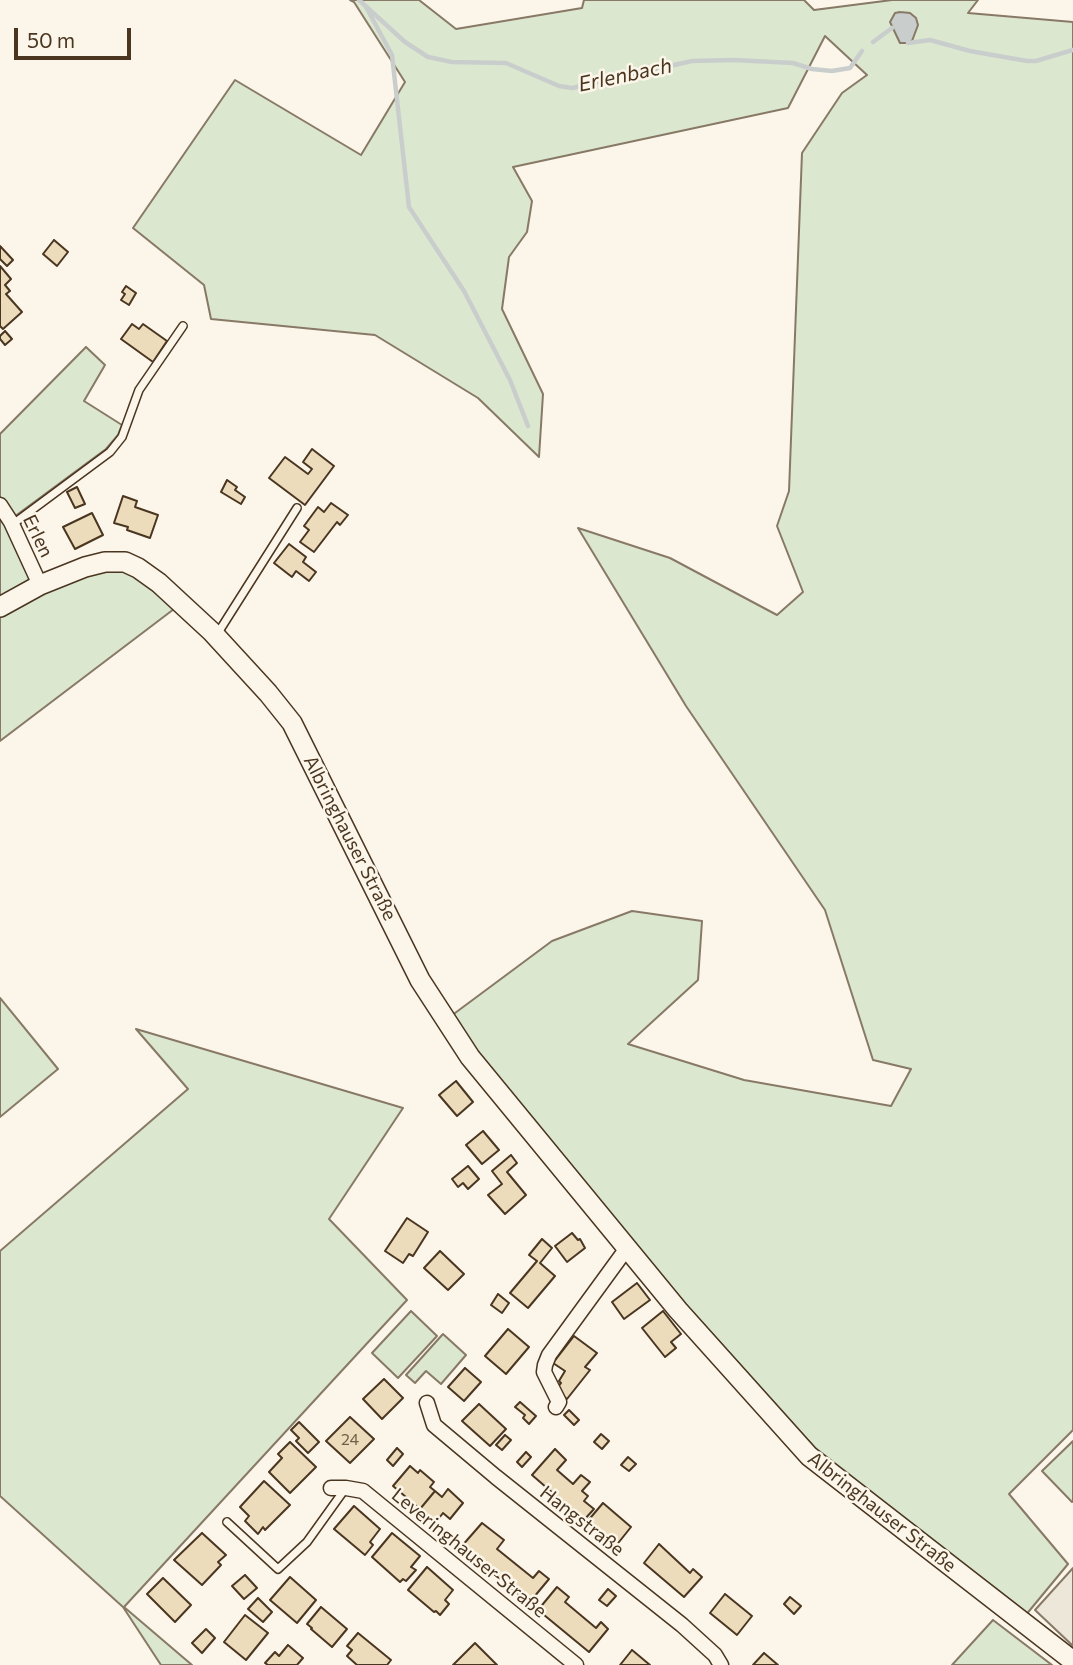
<!DOCTYPE html>
<meta charset="utf-8">
<style>
body{margin:0}
#map{position:relative;width:1073px;height:1665px;overflow:hidden;background:#fbf6e9;font-family:Commissioner,sans-serif}
canvas{display:block}
.scale{position:absolute;left:14px;top:28px;width:117px;height:32px;box-sizing:border-box;border:4px solid #4a3520;border-top:0;padding-left:9px;font-size:21px;line-height:24px;white-space:nowrap;color:#4a3520;-webkit-text-stroke:5px #fbf6e9;paint-order:stroke}
</style>
<div id="map">
<canvas width="1073" height="1665"></canvas>
<div class="scale">50 m</div>
</div>
<script>
const ctx = document.querySelector('canvas').getContext('2d');
ctx.lineJoin = 'round';
function fill(path, color) { ctx.fillStyle = color; ctx.fill(path, 'evenodd'); }
const poly = rows => new Path2D(rows.map(r => 'M' + r).join(''));
function strokePath(path, color, width, dash) { ctx.strokeStyle = color; ctx.lineWidth = width; ctx.lineCap = dash ? 'butt' : 'round'; ctx.setLineDash(dash || []); ctx.stroke(path); }
function write(font, color, halo, rows, align = 'center') {
  ctx.font = font + ' Commissioner,sans-serif'; ctx.lineWidth = 5; ctx.setLineDash([]); ctx.textBaseline = 'middle'; ctx.strokeStyle = halo; ctx.fillStyle = color; for (const [text, x, y, turn = 0] of rows) {
    ctx.save(); ctx.translate(x, y); ctx.rotate((+turn || 0) * Math.PI / 180); ctx.textAlign = isNaN(turn) ? turn : align; if (halo) ctx.strokeText(text, 0, 0); ctx.fillText(text, 0, 0); ctx.restore();
  }
}
const green = poly([
 [350,0,419,0,456,29,582,8,584,0,804,0,814,10,892,0,978,0,968,13,1073,22,1073,1430,1009,1494,1068,1564,1025,1616,825,1459,671,1288,487,1072,451,1016,552,941,632,911,702,921,698,980,628,1044,744,1080,891,1106,911,1069,873,1060,825,910,686,706,578,528,670,558,777,615,803,592,777,526,789,491,802,153,842,93,867,75,825,36,788,108,513,167,532,201,527,232,509,257,502,309,543,394,539,457,478,398,375,335,211,319,204,285,133,228,235,80,361,155,405,82,354,2,350,0],
 [86,347,105,365,84,401,122,425,118,435,106,449,14,517,0,497,0,434,86,347],
 [0,518,13,535,42,594,88,573,120,568,136,576,174,609,0,741,0,518],
 [0,998,58,1069,0,1117,0,998],
 [136,1029,403,1108,329,1219,407,1300,124,1607,192,1665,161,1665,123,1607,0,1496,0,1251,188,1089,136,1029],
 [411,1311,437,1336,398,1378,372,1353,411,1311],
 [443,1334,466,1355,441,1384,426,1371,415,1383,406,1375,443,1334],
 [1073,1441,1073,1501,1072,1502,1042,1471,1073,1441],
 [993,1620,1052,1665,952,1665,993,1620]
]);
const parking = poly([
 [1073,1568,1073,1646,1035,1610,1073,1568]
]);
const water = poly([
 [900,12,910,13,916,18,918,25,912,41,908,43,900,43,890,22,895,13,900,12]
]);
const stream = poly([
 [359,0,405,42,428,57,452,62,506,63,559,86,572,88,692,61,734,60,793,63,812,69,832,71,850,68,862,51],
 [366,7,392,55,409,207,464,291,510,380,528,426],
 [873,42,892,28],
 [908,43,930,40,970,51,1027,61,1036,61,1073,50]
]);
const building = poly([
 [54,240,68,252,57,266,43,254,54,240],
 [0,246,13,260,7,266,0,259,0,246],
 [0,266,11,279,5,285,10,291,6,294,22,312,3,329,0,326,0,266],
 [126,286,136,293,129,305,121,300,125,294,122,292,126,286],
 [132,324,139,329,143,324,167,341,153,362,121,339,132,324],
 [5,331,12,339,5,345,0,339,0,336,5,331],
 [312,449,334,466,305,505,269,478,285,457,308,474,312,469,303,462,312,449],
 [227,480,237,487,235,490,245,497,241,504,221,492,227,480],
 [77,487,85,504,75,508,67,492,77,487],
 [123,496,137,501,135,507,158,515,150,538,127,530,128,527,114,523,123,496],
 [331,503,348,515,340,525,337,522,314,552,300,542,309,530,304,526,318,507,324,512,331,503],
 [92,513,103,535,75,549,63,527,92,513],
 [289,544,306,557,303,562,316,572,309,581,296,571,292,577,274,563,289,544],
 [456,1081,473,1102,457,1116,439,1095,456,1081],
 [483,1131,499,1150,482,1164,466,1145,483,1131],
 [511,1155,517,1163,507,1172,526,1195,505,1214,488,1195,502,1184,492,1171,511,1155],
 [468,1166,479,1179,468,1189,463,1183,458,1187,452,1179,468,1166],
 [407,1218,428,1232,413,1256,409,1254,403,1263,385,1251,407,1218],
 [572,1233,578,1240,580,1239,585,1248,567,1262,555,1246,572,1233],
 [542,1239,552,1248,540,1263,555,1276,528,1308,510,1293,537,1261,529,1255,542,1239],
 [440,1251,464,1274,448,1290,424,1268,440,1251],
 [637,1283,650,1300,624,1319,612,1302,637,1283],
 [498,1294,509,1303,502,1313,491,1305,498,1294],
 [663,1311,681,1334,671,1342,676,1348,665,1357,642,1328,663,1311],
 [508,1329,529,1347,506,1374,485,1356,508,1329],
 [574,1336,597,1353,585,1367,590,1370,567,1399,555,1390,561,1383,559,1381,565,1371,553,1363,574,1336],
 [465,1368,481,1382,464,1401,448,1387,465,1368],
 [384,1379,403,1398,382,1419,363,1399,384,1379],
 [520,1402,536,1416,529,1424,523,1418,525,1415,515,1407,520,1402],
 [479,1404,506,1429,490,1446,462,1421,479,1404],
 [569,1410,579,1420,574,1425,564,1415,569,1410],
 [350,1417,374,1439,350,1463,326,1441,350,1417],
 [299,1422,319,1442,308,1453,296,1441,299,1438,291,1430,299,1422],
 [601,1434,609,1441,602,1449,594,1442,601,1434],
 [505,1435,511,1440,502,1450,496,1445,505,1435],
 [290,1442,316,1467,290,1493,269,1472,282,1458,278,1454,290,1442],
 [397,1448,403,1454,393,1466,387,1460,397,1448],
 [555,1449,566,1460,557,1470,573,1484,581,1475,590,1482,582,1491,588,1496,584,1501,594,1509,584,1520,532,1475,555,1449],
 [526,1452,531,1457,522,1467,517,1462,526,1452],
 [628,1457,636,1464,629,1471,621,1465,628,1457],
 [410,1466,418,1473,420,1470,434,1482,430,1487,435,1491,420,1509,393,1486,410,1466],
 [264,1481,290,1505,265,1530,263,1527,258,1534,245,1521,249,1516,240,1507,264,1481],
 [448,1489,463,1503,450,1519,443,1513,436,1522,420,1509,435,1491,442,1497,448,1489],
 [603,1503,631,1527,615,1547,586,1523,603,1503],
 [354,1506,380,1529,370,1542,373,1545,365,1555,334,1529,354,1506],
 [482,1523,504,1540,497,1549,533,1578,539,1571,549,1579,529,1603,461,1547,482,1523],
 [202,1533,226,1555,218,1562,221,1565,202,1585,174,1560,202,1533],
 [392,1533,420,1556,411,1567,416,1570,406,1581,403,1579,400,1582,372,1557,392,1533],
 [659,1544,690,1573,693,1569,702,1577,684,1597,644,1563,659,1544],
 [427,1567,453,1590,445,1600,449,1604,440,1615,436,1611,434,1612,408,1590,427,1567],
 [245,1575,257,1588,244,1599,232,1586,245,1575],
 [290,1577,316,1600,297,1623,270,1600,290,1577],
 [163,1578,191,1605,175,1622,147,1594,163,1578],
 [557,1587,569,1597,565,1602,596,1628,601,1622,608,1629,589,1652,538,1610,557,1587],
 [608,1589,616,1596,607,1606,599,1600,608,1589],
 [725,1594,752,1616,737,1635,710,1613,725,1594],
 [790,1597,801,1606,794,1614,784,1604,790,1597],
 [258,1598,272,1612,263,1622,248,1609,258,1598],
 [321,1607,347,1629,332,1647,311,1629,312,1628,307,1624,321,1607],
 [245,1615,268,1633,246,1660,224,1642,245,1615],
 [206,1629,215,1638,202,1653,192,1643,206,1629],
 [358,1633,391,1660,387,1665,357,1665,347,1656,352,1650,347,1646,358,1633],
 [475,1643,497,1665,453,1665,475,1643],
 [288,1645,303,1658,297,1665,268,1665,265,1663,275,1652,279,1656,288,1645],
 [632,1650,650,1665,620,1665,632,1650],
 [764,1653,778,1665,753,1665,764,1653]
]);
const lane = poly([
 [13,524,110,452,122,437,139,390,183,326],
 [216,636,297,508],
 [227,1522,278,1569,307,1542,345,1489]
]);
const street = poly([
 [0,505,11,522,40,585],
 [427,1403,434,1425,496,1477,682,1625,715,1655,721,1665],
 [556,1407,559,1402,544,1372,545,1365,549,1355,627,1248],
 [331,1488,346,1488,363,1491,576,1665]
]);
const secondary = poly([
 [0,607,40,585,85,567,105,562,125,562,138,568,159,583,212,632,268,693,292,723,420,980,470,1057,678,1310,809,1456,1073,1661]
]);
const numberNames = [
 ["24",350,1440]
];
const streetNames = [
 ["Erlen",38,536,64],
 ["Albringhauser Straße",350,838,63],
 ["Albringhauser Straße",882,1512,38],
 ["Hangstraße",582,1521,38],
 ["Leveringhauser Straße",469,1553,39]
];
const waterNames = [
 ["Erlenbach",625,75,-12]
];
fill(green, '#dce7d0');
strokePath(green, '#887966', 2);
fill(parking, '#ede7d9');
strokePath(parking, '#887966', 2);
fill(water, '#c9cecd');
strokePath(water, '#887966', 2);
strokePath(stream, '#c9cecd', 4.5);
fill(building, '#ecdcbc');
strokePath(building, '#4a3520', 2);
strokePath(lane, '#4a3520', 10);
strokePath(street, '#4a3520', 17);
strokePath(secondary, '#4a3520', 22);
strokePath(lane, '#fbf6e9', 7);
strokePath(street, '#fbf6e9', 14);
strokePath(secondary, '#fbf6e9', 19);
write('16px', '#725f47', null, numberNames);
write('19px', '#4a3520', '#fbf6e9', streetNames);
write('italic 21px', '#4a3520', '#fbf6e9', waterNames);
</script>
